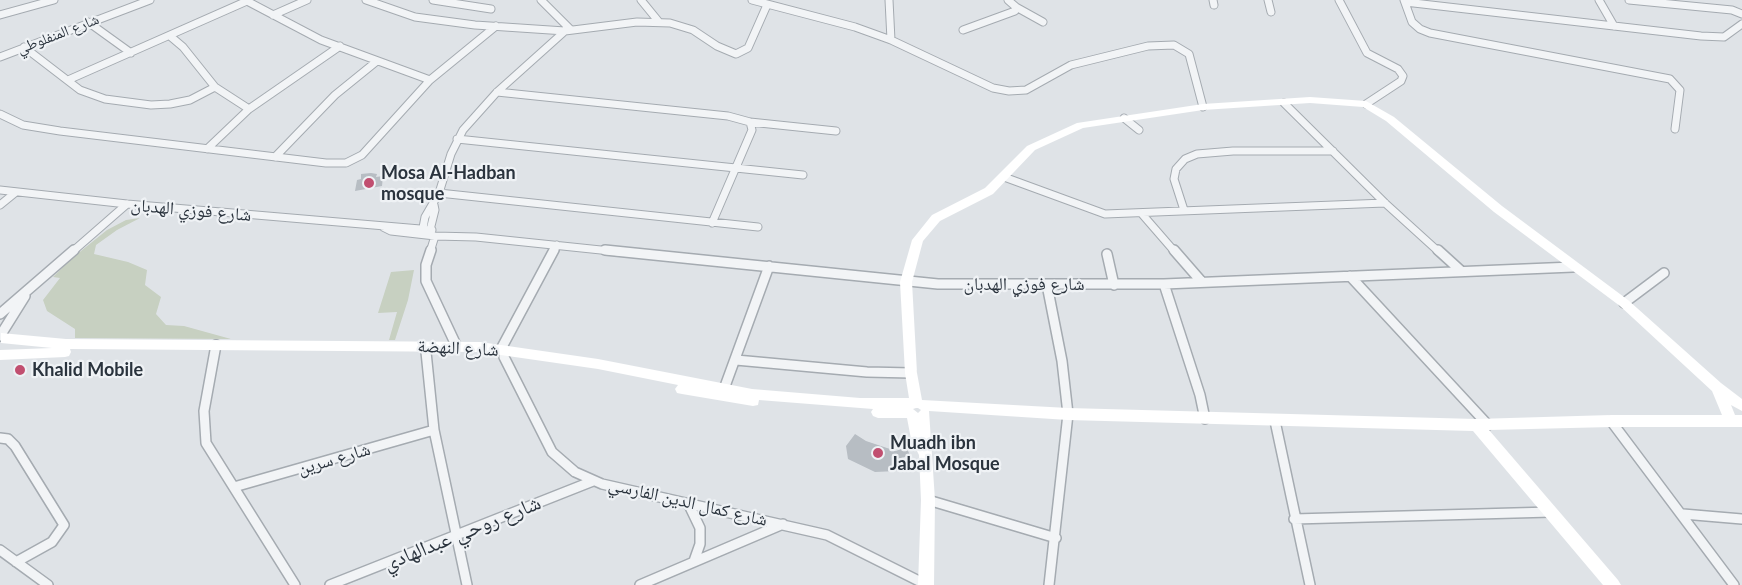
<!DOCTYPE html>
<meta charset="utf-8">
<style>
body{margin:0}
canvas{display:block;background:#dfe3e7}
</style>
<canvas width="1742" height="585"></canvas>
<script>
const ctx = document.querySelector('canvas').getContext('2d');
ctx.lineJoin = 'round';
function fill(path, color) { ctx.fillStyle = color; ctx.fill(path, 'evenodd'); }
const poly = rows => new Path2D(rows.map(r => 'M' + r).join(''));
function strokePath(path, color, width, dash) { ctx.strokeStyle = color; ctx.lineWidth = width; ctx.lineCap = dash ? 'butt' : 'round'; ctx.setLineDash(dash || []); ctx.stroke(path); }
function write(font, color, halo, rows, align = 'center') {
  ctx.font = font + ' Lato,"Noto Naskh Arabic",sans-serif'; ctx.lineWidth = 4.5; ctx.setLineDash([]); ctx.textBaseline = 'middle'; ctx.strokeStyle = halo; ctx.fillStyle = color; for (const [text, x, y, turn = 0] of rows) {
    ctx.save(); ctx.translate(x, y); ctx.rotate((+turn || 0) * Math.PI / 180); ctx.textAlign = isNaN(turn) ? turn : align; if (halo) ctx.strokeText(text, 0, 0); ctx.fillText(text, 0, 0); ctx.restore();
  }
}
const green = poly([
 [140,218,117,230,96,245,94,254,128,262,147,270,145,285,161,297,156,314,166,325,184,326,231,339,75,338,75,329,47,311,43,300,60,278,53,277,71,259,107,230,126,220],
 [414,270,408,300,395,340,389,340,397,312,378,313,391,272]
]);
const building = poly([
 [371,173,377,174,376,177,383,176,382,186,355,191,357,180,361,179,361,174],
 [855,434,866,441,896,451,906,447,910,455,896,460,897,471,875,472,848,459,846,446]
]);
const streetFar1 = poly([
 [245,0,321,40,430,80],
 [366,0,415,17,475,25,565,31,637,22,670,23,693,30,717,46,736,54,748,48,767,5],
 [433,0,491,9],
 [541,0,571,30],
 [641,0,659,22],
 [752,0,855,27,891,40,993,88,1009,91,1026,90,1071,65,1148,46,1174,45,1189,54,1203,107],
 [889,0,891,40],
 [1213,0,1214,5],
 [1268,0,1271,12],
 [1339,0,1367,53,1398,69,1403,76,1401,81,1366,104],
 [1404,0,1412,22,1420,29,1430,33,1670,79,1680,90,1675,129],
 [1599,0,1614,26],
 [1629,0,1732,10,1742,14],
 [1405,2,1701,36,1724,37,1742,24],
 [1016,7,1043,22],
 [0,15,54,0],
 [273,15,307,0],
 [88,22,131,53],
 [963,30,1015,11,1016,7,1008,0],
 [170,36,183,47,215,87,249,109],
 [24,47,80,90,105,99,151,105,170,104,190,100,215,87],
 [0,57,150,0],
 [68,80,247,1],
 [497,92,728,116,750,122,836,131],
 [1284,103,1385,203,1439,252],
 [0,114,23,125,60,131,326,163,346,163,362,155,430,80,496,26],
 [1124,118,1139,130],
 [457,139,803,175],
 [207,149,249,109,340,46],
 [275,157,335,95,377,61],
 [1004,177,1105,214,1385,203],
 [0,190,127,204,432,230],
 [439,193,758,227],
 [0,205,16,192],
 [1184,210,1174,179,1176,169,1185,159,1197,154,1233,151,1333,151],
 [1142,214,1175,252],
 [712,223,752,130,750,122],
 [383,227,391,231,435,236,476,237,620,252],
 [422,233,425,217,439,193,451,154,463,130,497,92,565,31],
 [429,234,435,210,434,205],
 [72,252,127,204],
 [430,252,435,236],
 [553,252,557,245]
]);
const street = poly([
 [431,250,426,265,426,281,456,345],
 [605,250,938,284,1164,284,1573,267],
 [1174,250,1201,281],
 [1438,250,1460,270],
 [1107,254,1114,285],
 [1350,276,1488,425],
 [1164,284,1200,395,1205,419],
 [1047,285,1062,361,1068,414,1049,585],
 [1624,303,1664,273],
 [0,314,74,250],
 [0,336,25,296],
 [216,345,204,411,206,443,295,585],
 [501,349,554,250],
 [426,352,434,430,467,585],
 [504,357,552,452,575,472,602,484,827,535,927,585],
 [736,360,867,372,911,373],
 [724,389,769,266],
 [1275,421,1310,585],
 [1611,421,1734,585],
 [0,438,8,439,15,446,64,525,52,542,16,562],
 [234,487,434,430],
 [928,500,1056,538],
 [689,505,700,528,700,544,694,561],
 [1683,514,1742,519],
 [1294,519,1551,512],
 [0,550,48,585],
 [330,585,593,481],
 [640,585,783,524]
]);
const secondary = poly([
 [1310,97,1366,101,1394,117,1502,206,1628,300,1721,383,1742,399,1742,411,1731,405,1735,415,1742,415,1742,427,1611,427,1489,430,1618,580,1621,585,1603,585,1473,431,1068,420,929,411,935,500,934,585,918,585,921,500,919,455,911,439,907,418,878,418,873,416,871,412,873,409,759,400,758,405,753,406,682,394,677,393,675,389,678,385,598,369,480,352,70,349,71,352,69,356,65,357,0,360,0,350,52,348,1,343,1,333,66,339,480,342,598,359,752,389,860,398,909,398,905,373,900,282,912,240,932,215,985,188,1027,146,1077,123,1203,104,1310,97],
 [1310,103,1363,107,1386,121,1494,212,1620,306,1712,391,1722,415,1611,415,1476,419,1068,408,922,400,917,373,912,282,923,241,940,221,993,194,1035,150,1083,128,1203,110,1310,103],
 [916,408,918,408,921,410,918,413,913,409,916,408]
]);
const markers = [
 [369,183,6,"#c14f70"],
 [20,370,6,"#c14f70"],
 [878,453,6,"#c14f70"]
];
const farStreetnames = [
 ["شارع المنفلوطي",58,34,-21]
];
const poiNames = [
 ["Mosa Al-Hadban",381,173],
 ["mosque",381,194],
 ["Khalid Mobile",32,370],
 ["Muadh ibn",890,443],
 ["Jabal Mosque",890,464]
];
const streetNames = [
 ["شارع فوزي الهدبان",191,210,5],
 ["شارع فوزي الهدبان",1024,284],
 ["شارع النهضة",458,348,3],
 ["شارع سرين",334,459,-16],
 ["شارع كمال الدين الفارسي",688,502,13]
];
const nearStreetnames = [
 ["شارع روحي عبدالهادي",462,533,-22]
];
fill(green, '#c7d0c1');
fill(building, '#b7bdc3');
strokePath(streetFar1, '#a5abb1', 9);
strokePath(street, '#a5abb1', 12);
strokePath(streetFar1, '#f2f4f6', 7);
strokePath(street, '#f2f4f6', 9);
fill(secondary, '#fff');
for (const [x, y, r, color] of markers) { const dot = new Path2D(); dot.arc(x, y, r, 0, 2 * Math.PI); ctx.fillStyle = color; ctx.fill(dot); strokePath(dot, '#eff2f5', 2); }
write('15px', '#2a333d', '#eff2f5', farStreetnames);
write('bold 18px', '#2a333d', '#eff2f5', poiNames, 'left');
write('18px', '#2a333d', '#eff2f5', streetNames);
write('21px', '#2a333d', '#eff2f5', nearStreetnames);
</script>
